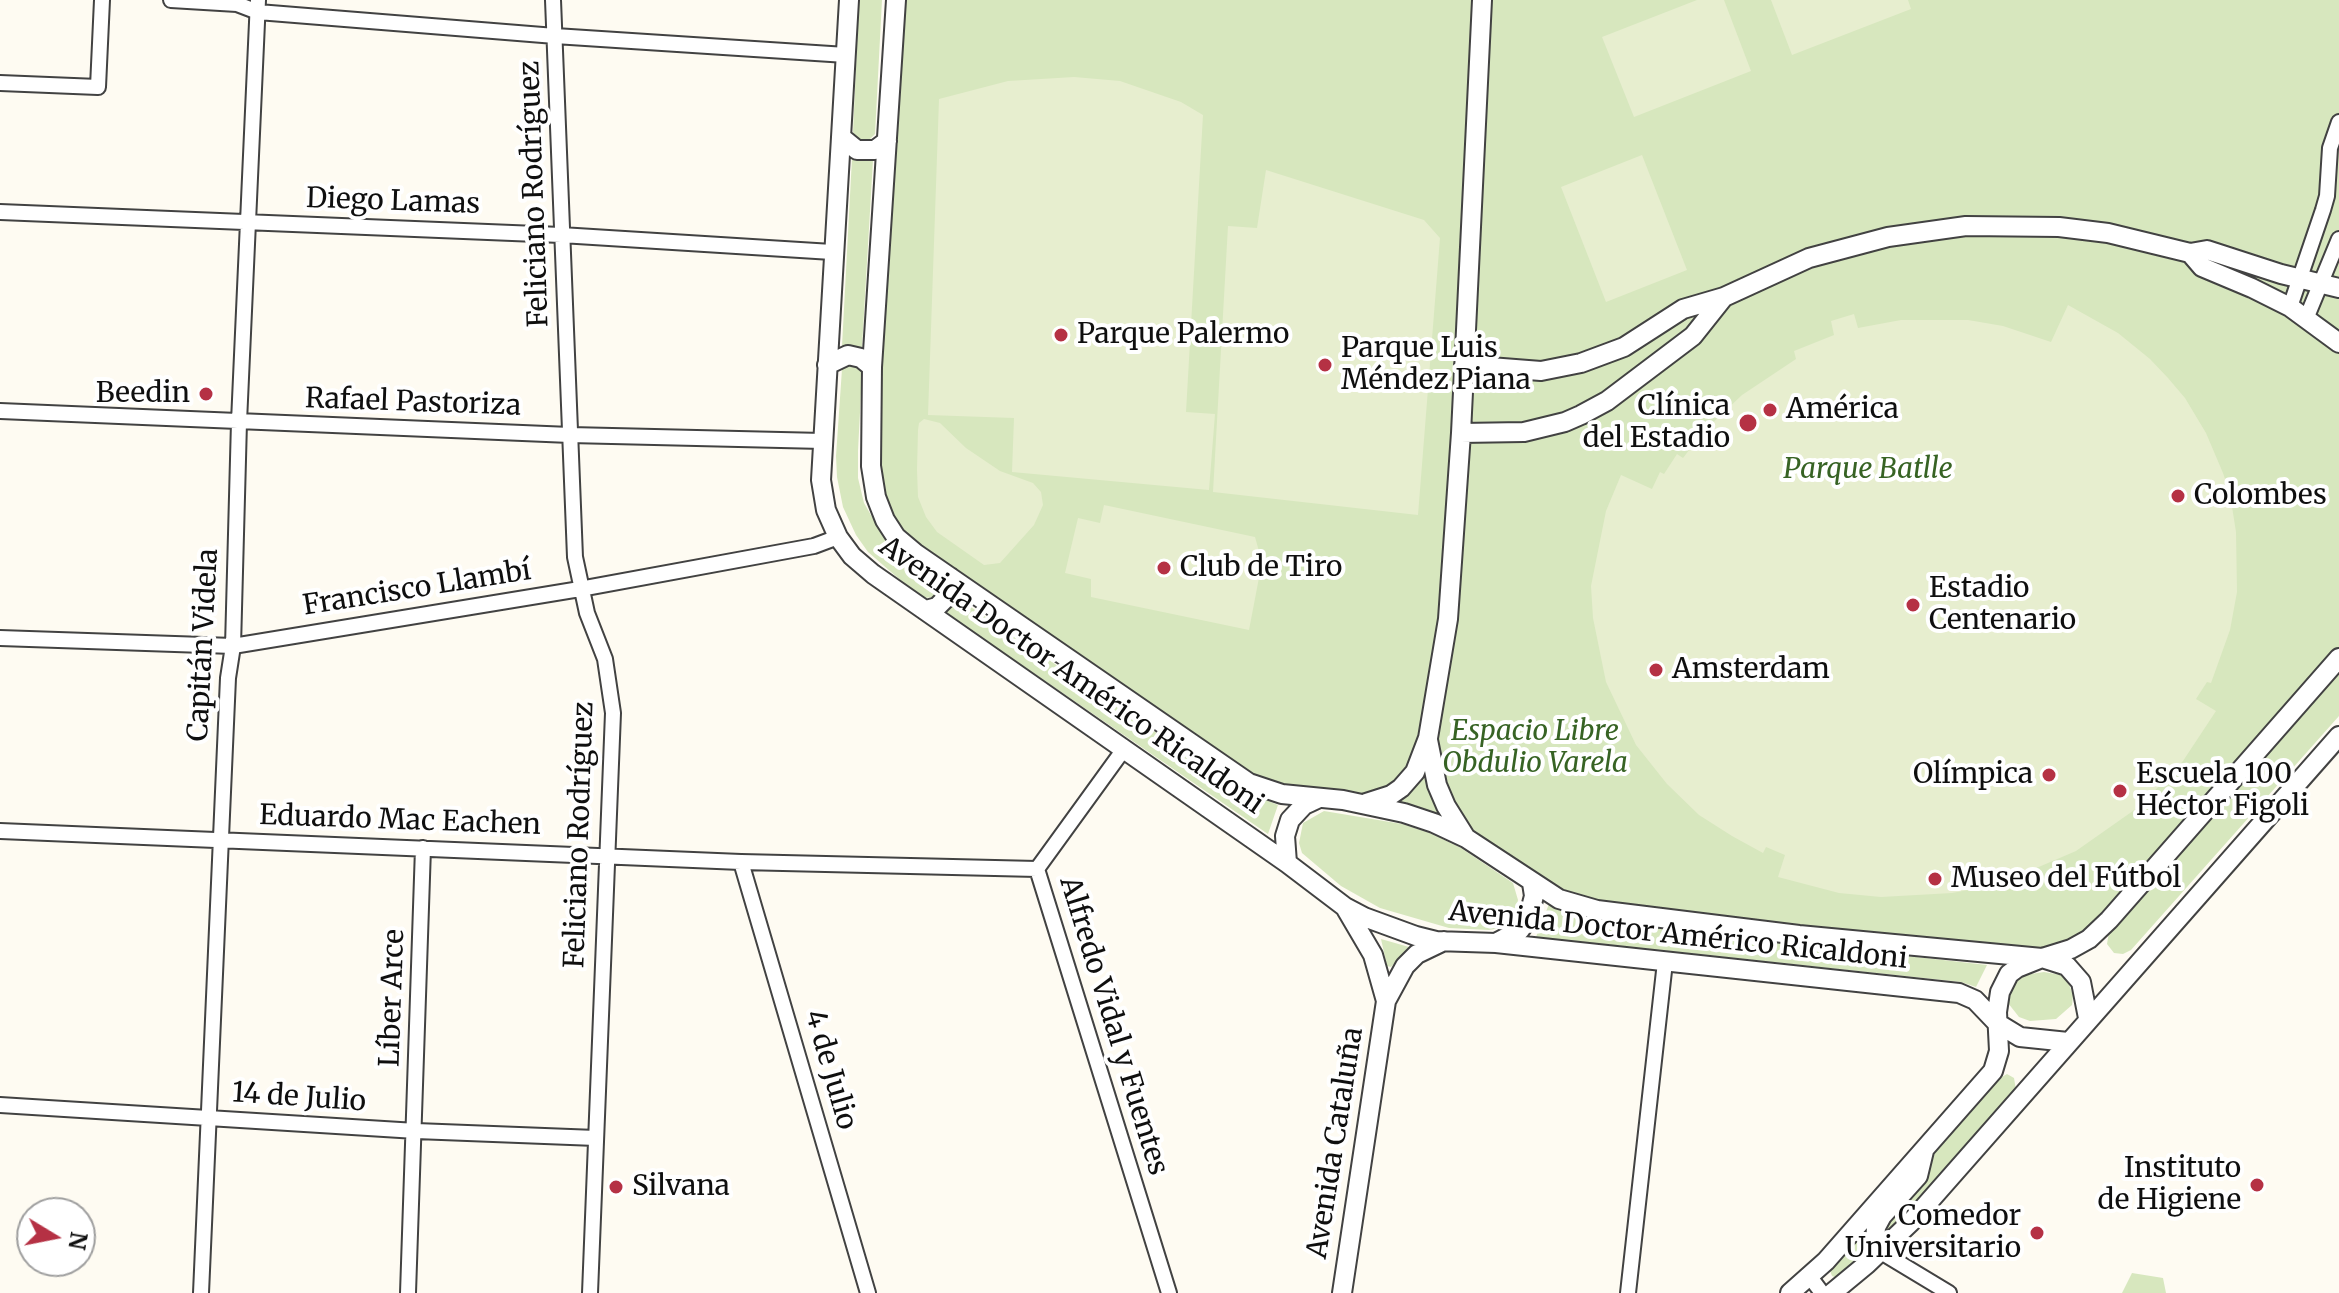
<!DOCTYPE html>
<meta charset="utf-8">
<style>
body{margin:0}
#map{position:relative;width:2339px;height:1293px;overflow:hidden;background:#fefbf2;font-family:Merriweather,serif}
canvas{display:block}
.north{position:absolute;left:16px;top:1197px;width:80px;height:80px;box-sizing:border-box;background:#fff;border:2px solid #9f9f9f;border-radius:50%;rotate:100deg;font-size:22px;font-weight:700;line-height:32px;text-align:center;color:#0f0f0f}
.north::after{content:'';display:block;margin:auto;width:28px;height:36px;background:#b53144;clip-path:polygon(50% 0,100% 100%,50% 72%,0 100%)}
</style>
<div id="map">
<canvas width="2339" height="1293"></canvas>
<div class="north">N</div>
</div>
<script>
const ctx = document.querySelector('canvas').getContext('2d');
ctx.lineJoin = 'round';
function fill(path, color) { ctx.fillStyle = color; ctx.fill(path, 'evenodd'); }
const poly = rows => new Path2D(rows.map(r => 'M' + r).join(''));
function strokePath(path, color, width, dash) { ctx.strokeStyle = color; ctx.lineWidth = width; ctx.lineCap = dash ? 'butt' : 'round'; ctx.setLineDash(dash || []); ctx.stroke(path); }
function write(font, color, halo, rows, align = 'center') {
  ctx.font = font + ' Merriweather,serif'; ctx.lineWidth = 8; ctx.setLineDash([]); ctx.textBaseline = 'middle'; ctx.strokeStyle = halo; ctx.fillStyle = color; for (const [text, x, y, turn = 0] of rows) {
    ctx.save(); ctx.translate(x, y); ctx.rotate((+turn || 0) * Math.PI / 180); ctx.textAlign = isNaN(turn) ? turn : align; if (halo) ctx.strokeText(text, 0, 0); ctx.fillText(text, 0, 0); ctx.restore();
  }
}
const green = poly([
 [859,0,882,0,875,134,869,140,862,141,855,139,853,132],
 [896,0,2339,0,2339,658,2109,920,2060,954,1597,910,1434,823,1282,794,1133,706,885,520,871,466],
 [852,158,873,160,862,347,842,346],
 [850,364,858,365,862,373,858,451,858,478,864,503,883,536,899,553,936,580,938,589,933,597,925,598,913,591,868,552,856,535,843,507,837,477,836,456,842,369],
 [956,597,1241,790,1278,805,1268,834,946,613],
 [2339,673,2339,716,2131,950,2123,954,2114,953,2107,944,2109,932],
 [1324,811,1402,824,1430,833,1461,848,1513,883,1518,900,1515,913,1500,928,1489,930,1449,928,1380,908,1341,886,1302,853,1299,843,1303,823],
 [1549,904,1591,919,1617,923,1987,965,1976,987,1961,982,1536,937],
 [1381,939,1409,947,1391,967,1387,966],
 [2044,972,2061,975,2067,979,2073,995,2072,1005,2056,1019,2030,1021,2019,1017,2008,1003,2008,993,2018,976],
 [2007,1074,2014,1078,2016,1090,1892,1230,1886,1233,1883,1232,1930,1155,1995,1081],
 [1860,1236,1857,1263,1837,1278,1832,1276,1829,1268],
 [2132,1273,2163,1278,2166,1293,2122,1293]
]);
const pitch = poly([
 [1697,0,1724,0,1751,71,1634,117,1602,37],
 [1771,0,1908,0,1911,9,1792,55],
 [1074,77,1120,81,1181,102,1203,115,1186,412,1215,414,1209,490,1012,472,1014,418,928,415,939,99,1008,81],
 [1642,155,1687,270,1606,302,1561,187],
 [1266,170,1424,220,1440,238,1418,515,1213,492,1228,226,1257,228],
 [2068,305,2118,333,2150,359,2168,378,2185,398,2206,433,2223,473,2230,494,2236,532,2237,592,2230,630,2211,683,2207,682,2196,699,2216,711,2183,761,2140,806,2076,851,2020,875,1979,888,1952,893,1881,897,1839,893,1778,877,1785,855,1766,847,1763,853,1732,836,1699,815,1667,784,1636,745,1606,682,1593,618,1591,586,1606,511,1621,475,1652,489,1660,472,1664,474,1677,454,1683,458,1703,432,1742,395,1796,359,1794,351,1834,335,1831,321,1854,314,1858,328,1901,320,1968,320,2003,326,2051,342],
 [924,419,940,423,966,448,1000,471,1033,483,1041,492,1043,505,1034,525,1000,563,984,565,937,532,926,517,918,497,917,470,918,430,919,423],
 [1104,505,1255,537,1262,562,1249,630,1091,597,1091,579,1065,573,1078,518,1100,523]
]);
const minor = poly([
 [171,0,237,4,258,12,555,36,846,55],
 [553,0,575,557,587,613,605,659,613,713,590,1293],
 [0,83,98,87,102,0],
 [0,212,561,235,832,252],
 [2290,307,2323,210,2327,196,2330,148,2339,122],
 [2306,319,2339,239],
 [0,411,570,435,823,441],
 [0,638,233,646,580,589,814,546,838,537],
 [0,831,741,862,1037,869],
 [741,862,868,1293],
 [1037,869,1169,1293],
 [1037,869,1124,749],
 [0,1105,416,1131,596,1138],
 [1881,1252,1949,1293],
 [1810,1277,1822,1293],
 [201,1293,228,678,233,646,239,422,258,0],
 [408,1293,423,848],
 [1628,1293,1665,962]
]);
const tertiary = poly([
 [849,0,821,480,826,510,838,537,852,556,873,574,1287,863,1345,907,1364,917,1416,936,1436,941,1496,943,1959,993,1975,1000,1997,1023,2020,1037,2068,1042],
 [896,0,872,367,871,466,876,497,885,520,896,537,915,553,1249,783,1282,794,1343,800,1404,813,1434,823,1466,838,1559,899,1597,910,1799,935,2042,958,2071,949,2089,939,2109,920,2339,658],
 [841,137,857,150,875,150,887,141],
 [2190,253,2202,267,2252,288,2290,307,2339,343],
 [827,365,848,355,861,358,872,367],
 [1464,365,1541,371,1581,363,1624,347,1683,309,1724,297,1809,258,1888,237,1966,226,2059,227,2108,233,2190,253,2207,250,2281,274,2339,288],
 [1461,433,1524,432,1565,422,1581,415,1607,401,1693,336,1724,297],
 [926,610,937,607,945,599,949,589,950,577],
 [1428,740,1437,785,1446,806,1466,838],
 [1366,803,1391,795,1401,788,1415,772,1428,738,1448,619,1461,433,1482,0],
 [1287,863,1285,836,1290,820,1304,805,1319,798],
 [1346,909,1373,955,1386,1001],
 [1496,943,1520,930,1528,919,1534,896,1532,883],
 [1881,1252,1875,1244,1876,1227,1882,1216,1918,1176,1924,1151],
 [1342,1293,1386,1001,1405,966,1417,954,1444,941],
 [1790,1293,1826,1261,1993,1071,1999,1051,1997,1012,2000,992,2009,974,2017,968,2042,958,2067,966,2081,982,2088,1018],
 [1832,1293,1867,1264,1911,1222,2339,736]
]);
const markers = [
 [1061,335,8,"#b53144"],
 [1325,365,8,"#b53144"],
 [206,394,8,"#b53144"],
 [1770,410,8,"#b53144"],
 [1748,423,10,"#b53144"],
 [2178,496,8,"#b53144"],
 [1164,568,8,"#b53144"],
 [1913,605,8,"#b53144"],
 [1656,670,8,"#b53144"],
 [2049,775,8,"#b53144"],
 [2120,791,8,"#b53144"],
 [1935,879,8,"#b53144"],
 [2257,1185,8,"#b53144"],
 [616,1187,8,"#b53144"],
 [2037,1233,8,"#b53144"]
];
const streetNames = [
 ["Feliciano Rodríguez",535,194,-92],
 ["Diego Lamas",393,202,2],
 ["Rafael Pastoriza",413,403,2],
 ["Francisco Llambí",417,589,-9],
 ["Capitán Videla",204,645,-87],
 ["Avenida Doctor Américo Ricaldoni",1071,676,35],
 ["Eduardo Mac Eachen",400,821,2],
 ["Feliciano Rodríguez",580,835,-88],
 ["Avenida Doctor Américo Ricaldoni",1678,936,6],
 ["Líber Arce",393,998,-88],
 ["Alfredo Vidal y Fuentes",1113,1026,73],
 ["4 de Julio",830,1070,74],
 ["14 de Julio",299,1098,4],
 ["Avenida Cataluña",1336,1143,-81]
];
const poiNames = [
 ["Parque Palermo",1077,335],
 ["Parque Luis",1341,349],
 ["Méndez Piana",1341,381],
 ["Beedin",190,394,"right"],
 ["Clínica",1730,407,"right"],
 ["del Estadio",1730,439,"right"],
 ["América",1786,410],
 ["Colombes",2194,496],
 ["Club de Tiro",1180,568],
 ["Estadio",1929,589],
 ["Centenario",1929,621],
 ["Amsterdam",1672,670],
 ["Olímpica",2033,775,"right"],
 ["Escuela 100",2136,775],
 ["Héctor Figoli",2136,807],
 ["Museo del Fútbol",1951,879],
 ["Instituto",2241,1169,"right"],
 ["de Higiene",2241,1201,"right"],
 ["Silvana",632,1187],
 ["Comedor",2021,1217,"right"],
 ["Universitario",2021,1249,"right"]
];
const parkNames = [
 ["Parque Batlle",1868,470],
 ["Espacio Libre",1535,732],
 ["Obdulio Varela",1535,764]
];
fill(green, '#d7e7be');
fill(pitch, '#e7eecf');
strokePath(minor, '#424242', 18);
strokePath(tertiary, '#424242', 22);
strokePath(minor, '#fff', 14);
strokePath(tertiary, '#fff', 18);
for (const [x, y, r, color] of markers) { const dot = new Path2D(); dot.arc(x, y, r, 0, 2 * Math.PI); ctx.fillStyle = color; ctx.fill(dot); strokePath(dot, '#fff', 3); }
write('28px', '#0f0f0f', '#fff', streetNames);
write('28px', '#0f0f0f', '#fff', poiNames, 'left');
write('italic 28px', '#376324', '#fff', parkNames);
</script>
